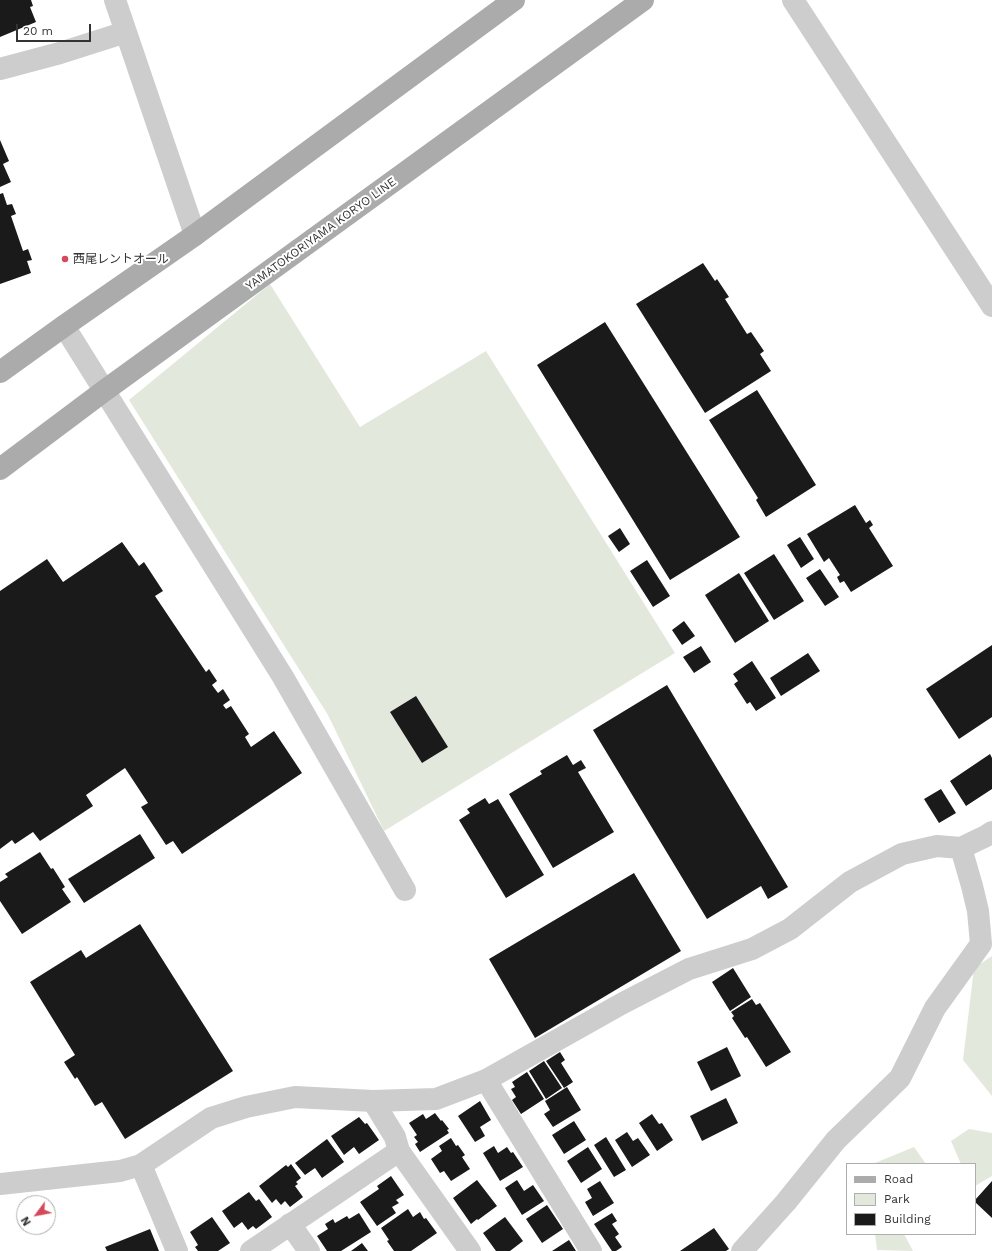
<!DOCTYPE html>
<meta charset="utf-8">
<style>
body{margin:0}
#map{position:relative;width:992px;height:1251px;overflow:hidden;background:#fff;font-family:"Work Sans",sans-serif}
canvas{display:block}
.legend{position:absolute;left:846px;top:1163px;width:130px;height:72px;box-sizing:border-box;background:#fff;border:1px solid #adadad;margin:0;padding:5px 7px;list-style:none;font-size:12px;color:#333}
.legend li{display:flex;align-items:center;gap:8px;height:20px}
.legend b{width:20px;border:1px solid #adadad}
.north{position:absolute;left:16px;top:1195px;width:40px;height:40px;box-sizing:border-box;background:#fff;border:1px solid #adadad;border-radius:50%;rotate:238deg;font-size:11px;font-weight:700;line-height:16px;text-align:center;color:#333}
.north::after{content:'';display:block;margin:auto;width:14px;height:18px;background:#d54a5a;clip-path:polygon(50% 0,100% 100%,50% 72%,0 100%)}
.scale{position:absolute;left:16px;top:24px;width:75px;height:18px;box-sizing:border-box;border:2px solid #333;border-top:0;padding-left:5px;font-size:12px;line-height:14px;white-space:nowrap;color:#333;-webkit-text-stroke:3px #fff;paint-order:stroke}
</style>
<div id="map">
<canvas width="992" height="1251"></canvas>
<ul class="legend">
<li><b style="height:5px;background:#ababab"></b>Road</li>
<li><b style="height:11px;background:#e3e8dd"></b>Park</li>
<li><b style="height:11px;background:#1a1a1a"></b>Building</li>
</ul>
<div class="north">N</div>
<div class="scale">20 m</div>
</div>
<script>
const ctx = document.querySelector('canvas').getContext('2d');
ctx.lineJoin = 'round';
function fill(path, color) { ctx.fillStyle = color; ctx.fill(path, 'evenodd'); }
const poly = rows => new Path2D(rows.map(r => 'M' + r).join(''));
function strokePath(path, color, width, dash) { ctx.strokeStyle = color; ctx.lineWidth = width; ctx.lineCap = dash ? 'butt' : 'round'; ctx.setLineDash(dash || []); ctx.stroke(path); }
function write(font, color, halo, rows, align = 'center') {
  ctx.font = font + ' "Work Sans","Noto Sans JP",sans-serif'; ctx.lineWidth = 4; ctx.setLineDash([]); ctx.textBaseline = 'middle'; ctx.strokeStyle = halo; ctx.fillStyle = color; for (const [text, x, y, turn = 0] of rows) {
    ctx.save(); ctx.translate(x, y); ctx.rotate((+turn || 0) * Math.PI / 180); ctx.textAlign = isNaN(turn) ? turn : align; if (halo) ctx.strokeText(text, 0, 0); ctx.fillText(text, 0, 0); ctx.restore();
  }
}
const green = poly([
 [270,284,360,427,486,351,675,653,384,831,328,715,129,400],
 [992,956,992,1096,963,1060,974,968],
 [969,1129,992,1133,992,1176,975,1186,975,1164,961,1164,951,1141],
 [914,1147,926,1164,875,1164,875,1163],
 [875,1234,904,1234,913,1251,877,1250]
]);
const building = poly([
 [0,0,31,0,33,6,30,7,36,22,0,37],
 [0,140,9,161,3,164,11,182,0,187],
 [3,193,7,205,12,204,16,214,11,216,23,251,28,249,32,260,27,261,31,273,0,284,0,194],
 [703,263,715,281,717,279,729,297,725,299,747,334,751,332,764,351,760,354,771,371,705,413,636,304],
 [605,322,740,537,670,580,537,365],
 [757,390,816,485,766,517,756,500,758,498,709,420],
 [855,505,866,523,870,520,873,525,869,528,893,566,851,592,844,581,840,583,837,577,840,575,829,558,824,562,807,534],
 [620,528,630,544,619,552,608,536],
 [800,537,814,559,801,568,787,545],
 [122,542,139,566,144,562,163,591,155,596,206,672,209,669,217,681,212,685,218,693,223,689,230,700,223,705,226,709,231,706,249,734,245,737,251,747,274,731,302,773,182,854,173,841,166,845,141,807,148,803,125,768,86,795,93,806,40,841,33,832,15,844,12,840,0,849,0,591,47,559,63,582],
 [774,554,804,601,774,620,744,573],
 [647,560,670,596,653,607,630,571],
 [820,569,839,597,825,606,806,578],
 [739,573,769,621,735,643,705,595],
 [684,621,695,636,682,645,672,630],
 [992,645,992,717,959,739,926,689],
 [701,646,711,662,694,673,683,657],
 [808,653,820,671,781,696,770,678],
 [752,661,776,698,756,711,750,702,747,704,734,684,738,681,733,674],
 [667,685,788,887,768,899,761,886,707,919,593,730],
 [416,696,448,747,422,763,390,712],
 [990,754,992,758,992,789,966,806,950,781],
 [567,755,573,765,581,760,586,768,578,772,614,832,553,868,509,794,542,774,540,771],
 [941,789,956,813,939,823,924,799],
 [485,798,489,804,498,799,544,875,506,898,459,820,470,813,467,809],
 [140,834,155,858,84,903,68,879],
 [40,852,51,869,53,868,65,887,62,889,71,902,22,934,0,901,0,882,8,877,5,874],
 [634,873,681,951,535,1038,489,959],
 [140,924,233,1071,125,1139,102,1102,95,1106,77,1077,75,1079,64,1062,75,1055,30,982,81,950,86,958],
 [733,968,751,997,730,1011,712,982],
 [752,999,756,1005,760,1003,791,1052,766,1067,747,1037,745,1038,732,1018,734,1016,731,1012],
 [727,1047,741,1076,711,1091,697,1062],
 [560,1052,565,1060,561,1063,573,1082,564,1088,546,1061],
 [544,1061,562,1088,546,1099,529,1071],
 [527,1072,544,1099,521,1114,512,1100,516,1097,511,1089,515,1087,512,1082],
 [567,1087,581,1110,553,1127,544,1114,550,1110,545,1101],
 [726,1098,738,1123,702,1141,690,1116],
 [480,1101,491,1120,480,1127,485,1136,475,1142,458,1116],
 [435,1113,441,1121,442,1120,449,1129,447,1130,449,1133,420,1152,415,1144,418,1142,414,1137,417,1135,409,1123,423,1114,426,1119],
 [652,1114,659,1124,662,1123,673,1140,657,1151,639,1123],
 [359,1117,365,1124,367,1123,379,1140,359,1154,354,1147,344,1155,331,1136],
 [574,1121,586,1140,564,1154,552,1135],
 [627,1132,633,1141,638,1138,650,1155,632,1167,615,1140],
 [606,1137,626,1170,614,1177,594,1145],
 [451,1138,456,1146,458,1145,465,1155,462,1157,470,1169,451,1181,444,1171,440,1173,431,1159,442,1151,439,1146],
 [327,1139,344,1162,322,1178,315,1168,305,1175,295,1163],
 [494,1146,498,1153,507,1147,511,1153,513,1152,523,1167,500,1181,483,1153],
 [588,1147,602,1169,581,1183,567,1161],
 [291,1164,301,1178,296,1182,298,1184,295,1186,303,1197,290,1207,285,1201,281,1205,276,1199,272,1203,259,1186,286,1165,288,1167],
 [391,1176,404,1195,396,1200,399,1203,392,1207,396,1213,377,1226,360,1202,379,1189,377,1186],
 [477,1180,497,1206,478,1220,477,1219,471,1224,453,1198],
 [517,1180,524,1191,533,1185,544,1201,522,1215,505,1188],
 [600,1181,614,1203,593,1216,585,1202,592,1198,587,1189],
 [992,1181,992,1218,975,1202,975,1200],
 [249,1192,256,1201,259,1199,272,1217,256,1229,253,1226,248,1230,242,1222,234,1228,222,1211],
 [547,1205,563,1229,542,1243,526,1219],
 [408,1209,413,1217,420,1212,424,1219,426,1218,437,1233,411,1251,394,1251,387,1241,389,1240,381,1228],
 [359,1213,371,1232,341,1251,327,1251,317,1236,328,1229,325,1224,333,1219,335,1223,347,1216,349,1219],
 [612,1213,617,1221,612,1224,619,1234,615,1237,622,1247,616,1251,612,1251,594,1224],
 [212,1217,230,1243,218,1251,198,1251,195,1247,198,1245,190,1232],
 [505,1217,523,1241,510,1251,496,1251,483,1233],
 [714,1228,729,1249,726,1251,680,1251],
 [150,1229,159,1251,107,1251,105,1247],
 [569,1240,576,1251,552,1251],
 [362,1243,368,1251,351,1251]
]);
const minor = poly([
 [115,0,195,235],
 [793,0,992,306],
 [0,69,60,53,126,32],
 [64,326,283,677,405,890],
 [486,1080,591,1251],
 [373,1101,395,1137,399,1151,470,1251],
 [141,1165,177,1251],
 [0,1184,120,1171,141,1165,211,1118,246,1107,295,1097,373,1101,436,1099,486,1080,623,1003,689,969,752,949,790,929,850,882,902,854,937,846,961,848,986,836,992,832],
 [290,1224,309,1251],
 [251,1251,399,1151],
 [742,1251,786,1202,836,1140,900,1078,935,1008,981,944,978,911,972,886,961,848]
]);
const major = poly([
 [0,372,64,326,195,235,514,0],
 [0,469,104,391,643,0]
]);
const markers = [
 [65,259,4,"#d54a5a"]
];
const streetNames = [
 ["YAMATOKORIYAMA KORYO LINE",321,234,-36]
];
const poiNames = [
 ["西尾レントオール",73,259]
];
fill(green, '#e3e8dd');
fill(building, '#1a1a1a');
strokePath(minor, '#cdcdcd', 22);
strokePath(major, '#ababab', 22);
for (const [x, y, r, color] of markers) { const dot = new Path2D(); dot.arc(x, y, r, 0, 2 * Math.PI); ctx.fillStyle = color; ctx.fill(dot); strokePath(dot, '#fff', 1.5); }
write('12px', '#333', '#fff', streetNames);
write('12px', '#333', '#fff', poiNames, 'left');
</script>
